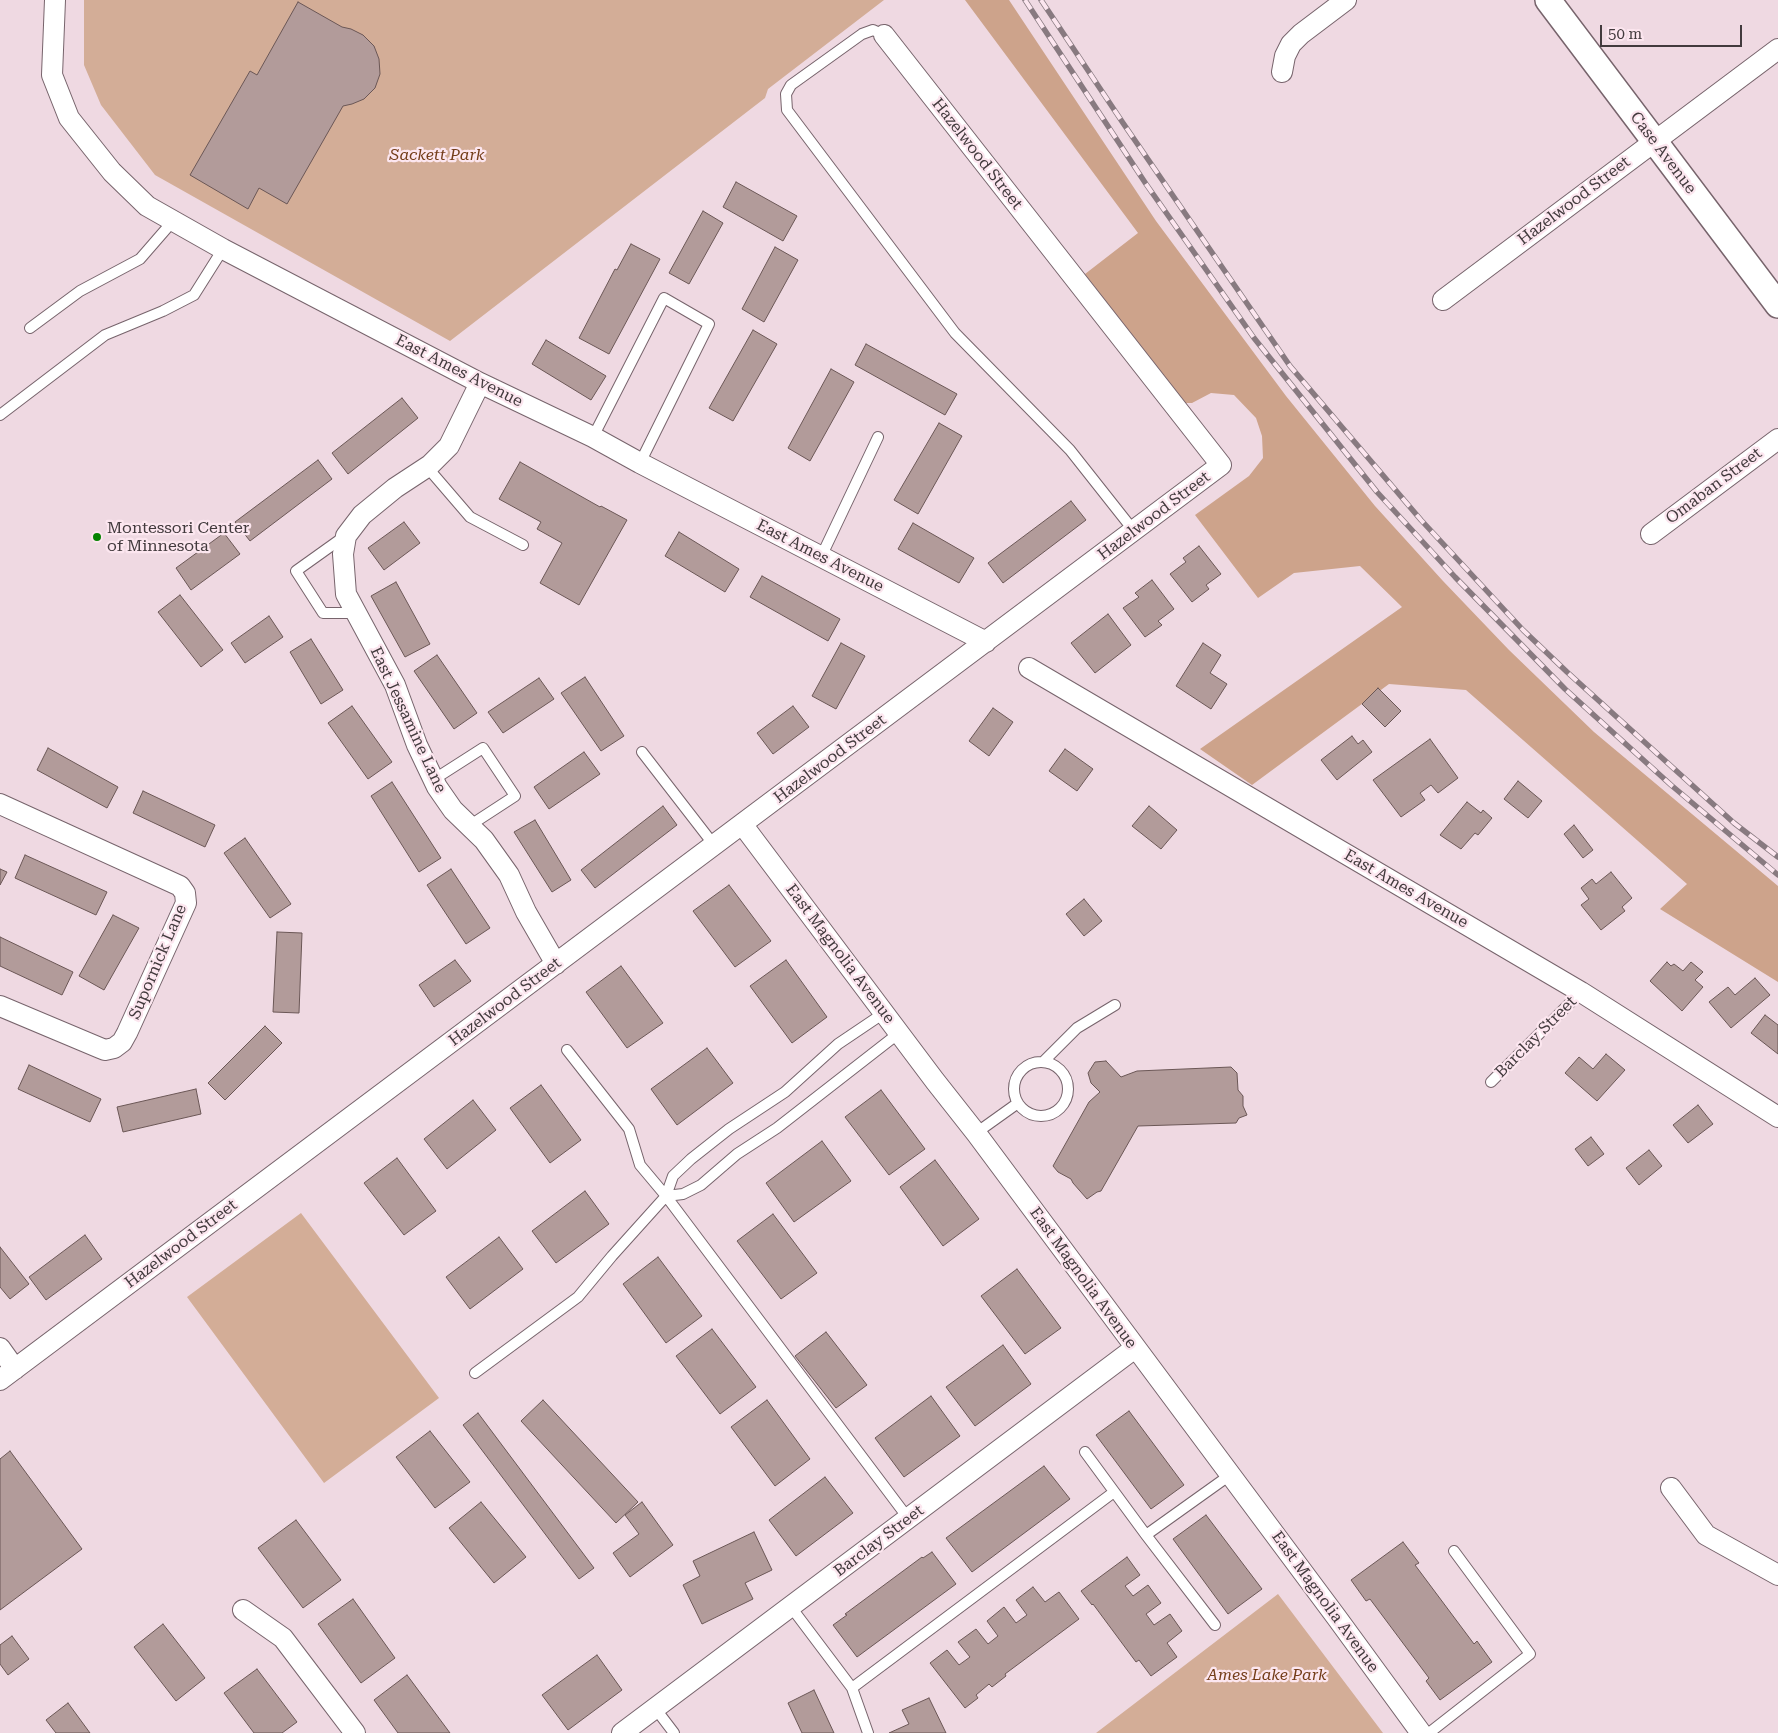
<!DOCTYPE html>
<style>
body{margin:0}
#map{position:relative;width:1778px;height:1733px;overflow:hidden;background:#efd9e2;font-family:"Roboto Serif",serif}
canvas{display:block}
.scale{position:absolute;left:1600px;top:25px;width:142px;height:22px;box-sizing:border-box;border:2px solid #423a3d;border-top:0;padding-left:6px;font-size:15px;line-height:18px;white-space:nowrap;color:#423a3d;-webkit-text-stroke:4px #fce6ef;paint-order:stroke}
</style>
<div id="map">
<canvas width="1778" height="1733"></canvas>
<div class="scale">50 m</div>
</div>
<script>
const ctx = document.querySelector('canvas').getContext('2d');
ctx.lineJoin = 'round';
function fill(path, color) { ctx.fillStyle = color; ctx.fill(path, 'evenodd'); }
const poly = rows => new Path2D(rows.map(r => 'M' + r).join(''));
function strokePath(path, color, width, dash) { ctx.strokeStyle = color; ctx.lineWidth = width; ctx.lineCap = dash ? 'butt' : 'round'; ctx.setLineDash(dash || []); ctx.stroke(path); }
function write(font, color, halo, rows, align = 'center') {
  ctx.font = font + ' "Roboto Serif",serif'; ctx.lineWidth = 4.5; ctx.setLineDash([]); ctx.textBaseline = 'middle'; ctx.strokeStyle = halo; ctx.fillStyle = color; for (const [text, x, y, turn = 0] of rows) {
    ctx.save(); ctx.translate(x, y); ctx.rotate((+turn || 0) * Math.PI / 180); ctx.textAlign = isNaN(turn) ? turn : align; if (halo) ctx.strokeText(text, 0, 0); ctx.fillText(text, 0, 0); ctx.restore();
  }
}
const green = poly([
 [84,0,884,0,768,89,765,98,450,341,155,175,101,105,84,65],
 [301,1213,439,1398,324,1483,187,1297],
 [1278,1594,1383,1733,1096,1733]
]);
const forest = poly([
 [965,0,1009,0,1156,221,1286,396,1375,506,1443,581,1509,650,1594,732,1778,886,1778,982,1660,909,1687,884,1466,690,1389,684,1252,785,1200,749,1402,607,1360,566,1294,573,1258,598,1195,515,1249,476,1263,458,1262,436,1256,418,1234,395,1211,393,1192,403,1181,403,1085,274,1138,233]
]);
const building = poly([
 [298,2,342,27,351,29,363,35,374,46,379,59,380,74,375,88,364,99,352,104,343,106,287,204,259,188,248,209,190,175,250,71,257,75,298,2],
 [736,182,797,216,783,241,723,207,736,182],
 [703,211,723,223,689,284,669,273,703,211],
 [631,244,660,259,609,354,579,338,615,269,617,270,631,244],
 [775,247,798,260,764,322,742,309,775,247],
 [753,330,777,344,733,421,709,408,753,330],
 [546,340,606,376,591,400,532,364,546,340],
 [866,344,957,394,945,415,855,365,866,344],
 [831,369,854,382,810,461,788,448,831,369],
 [402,398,418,418,348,474,332,453,402,398],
 [939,423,962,436,918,514,894,500,939,423],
 [318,460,332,479,250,541,235,522,318,460],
 [520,462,600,507,601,506,627,520,579,605,540,583,562,543,537,529,541,522,499,499,520,462],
 [1071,501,1086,520,1003,583,988,563,1071,501],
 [404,522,420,543,384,570,368,548,404,522],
 [913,523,974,558,959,583,898,549,913,523],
 [679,532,739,569,725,592,665,556,679,532],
 [224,533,240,554,191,590,176,568,224,533],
 [1199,546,1221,574,1206,585,1209,589,1192,602,1170,574,1186,562,1183,558,1199,546],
 [762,576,840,619,828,641,750,597,762,576],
 [1152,580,1174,609,1158,621,1162,625,1145,637,1123,608,1139,597,1135,593,1152,580],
 [396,582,430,644,405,657,371,596,396,582],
 [180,595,223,650,201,667,158,612,180,595],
 [1108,614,1131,645,1095,673,1071,643,1108,614],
 [269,616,283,637,245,663,231,643,269,616],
 [311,639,343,690,321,704,290,652,311,639],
 [841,643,865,656,836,709,812,696,841,643],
 [1203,643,1221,655,1210,673,1227,684,1211,709,1176,686,1203,643],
 [437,655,477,713,454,729,414,671,437,655],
 [585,677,624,736,601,751,561,693,585,677],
 [539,678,554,699,503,733,488,712,539,678],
 [1378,688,1401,711,1385,727,1362,704,1378,688],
 [352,706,392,762,368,779,328,723,352,706],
 [793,706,809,727,773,754,757,733,793,706],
 [993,708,1013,722,989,756,969,741,993,708],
 [1352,736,1358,744,1363,740,1372,752,1337,780,1321,760,1352,736],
 [1430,739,1458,778,1438,793,1431,785,1420,793,1425,800,1401,817,1373,780,1430,739],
 [48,748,118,787,107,808,37,770,48,748],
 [1065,749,1093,769,1077,791,1049,771,1065,749],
 [584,752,600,774,549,809,534,787,584,752],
 [1518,781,1542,801,1528,818,1504,799,1518,781],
 [392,782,441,858,419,872,371,796,392,782],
 [143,791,215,825,205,847,133,813,143,791],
 [1467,802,1481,813,1483,810,1492,818,1478,835,1475,833,1461,849,1440,835,1467,802],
 [663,806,677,825,595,888,581,870,663,806],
 [1149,806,1177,830,1161,849,1132,826,1149,806],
 [535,820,571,880,552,892,514,832,535,820],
 [1574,825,1593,850,1583,858,1564,834,1574,825],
 [245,838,291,904,270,918,224,853,245,838],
 [25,855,107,892,96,915,15,878,25,855],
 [0,869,7,872,0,885,0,869],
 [451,869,490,928,466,944,427,885,451,869],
 [1611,872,1632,898,1622,907,1625,911,1601,930,1581,905,1589,899,1581,888,1592,879,1596,884,1611,872],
 [729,885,771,941,735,967,693,911,729,885],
 [1084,899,1102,921,1084,936,1066,914,1084,899],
 [113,915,139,928,104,990,79,976,113,915],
 [277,932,302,933,299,1013,273,1012,277,932],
 [0,937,73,972,62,995,0,966,0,937],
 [455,960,471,981,434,1007,419,985,455,960],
 [786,960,827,1017,792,1043,750,986,786,960],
 [1667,962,1671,966,1674,964,1683,971,1691,962,1703,972,1695,980,1703,987,1682,1011,1650,981,1667,962],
 [621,966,663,1023,627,1048,586,992,621,966],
 [1755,978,1770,995,1731,1028,1709,1002,1728,987,1735,995,1755,978],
 [1765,1015,1778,1025,1778,1054,1751,1033,1765,1015],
 [265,1026,282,1043,225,1100,208,1083,265,1026],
 [707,1048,733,1083,677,1125,651,1089,707,1048],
 [1606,1054,1625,1070,1597,1101,1565,1073,1579,1057,1593,1069,1606,1054],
 [1106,1061,1121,1077,1137,1071,1231,1067,1237,1073,1238,1090,1243,1096,1243,1106,1247,1115,1239,1118,1236,1123,1138,1126,1101,1191,1097,1192,1087,1199,1073,1183,1071,1179,1058,1172,1053,1166,1089,1102,1100,1092,1091,1083,1088,1073,1095,1062,1106,1061],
 [29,1065,101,1099,90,1122,18,1089,29,1065],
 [541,1085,581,1140,550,1163,510,1108,541,1085],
 [196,1089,201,1114,123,1132,117,1107,196,1089],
 [881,1090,925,1149,889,1175,845,1117,881,1090],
 [473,1100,496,1130,447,1169,424,1139,473,1100],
 [1698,1105,1713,1124,1688,1143,1673,1125,1698,1105],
 [1591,1137,1604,1154,1588,1166,1575,1149,1591,1137],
 [822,1141,851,1181,794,1222,766,1183,822,1141],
 [1649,1150,1662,1166,1639,1185,1626,1168,1649,1150],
 [397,1158,436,1211,404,1235,364,1183,397,1158],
 [935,1160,979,1219,943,1246,900,1187,935,1160],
 [585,1191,609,1224,556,1263,532,1231,585,1191],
 [773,1214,817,1273,781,1299,737,1241,773,1214],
 [85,1235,102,1259,46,1300,29,1277,85,1235],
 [499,1237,523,1269,470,1309,446,1277,499,1237],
 [0,1247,29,1284,10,1299,0,1287,0,1247],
 [658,1257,702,1316,666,1343,623,1284,658,1257],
 [1017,1269,1061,1328,1025,1354,981,1296,1017,1269],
 [712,1329,756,1387,720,1414,676,1356,712,1329],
 [826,1332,867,1385,836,1408,795,1356,826,1332],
 [1003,1345,1031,1384,975,1426,946,1387,1003,1345],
 [931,1396,960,1436,904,1477,875,1438,931,1396],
 [543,1400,638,1502,616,1523,521,1421,543,1400],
 [767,1400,810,1459,775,1486,731,1427,767,1400],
 [1129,1411,1184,1485,1151,1509,1096,1435,1129,1411],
 [478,1413,594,1568,579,1579,463,1425,478,1413],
 [430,1431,470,1482,435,1508,396,1457,430,1431],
 [10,1451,82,1549,0,1610,0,1459,10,1451],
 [1044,1466,1070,1499,972,1572,946,1538,1044,1466],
 [825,1477,853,1513,796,1556,769,1520,825,1477],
 [481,1502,526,1557,494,1583,449,1528,481,1502],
 [642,1502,673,1545,630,1577,613,1553,639,1534,625,1515,642,1502],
 [1206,1515,1262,1589,1228,1614,1173,1539,1206,1515],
 [296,1520,341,1580,303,1608,258,1548,296,1520],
 [754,1532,772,1570,745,1583,753,1599,702,1624,683,1585,700,1576,693,1561,754,1532],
 [1403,1542,1419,1563,1415,1565,1474,1644,1477,1641,1492,1662,1440,1700,1426,1681,1429,1678,1370,1599,1366,1601,1351,1580,1403,1542],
 [932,1552,956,1584,857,1657,833,1625,847,1615,845,1614,922,1557,923,1558,932,1552],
 [1127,1557,1140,1575,1125,1586,1133,1596,1148,1585,1161,1603,1146,1614,1154,1625,1170,1614,1182,1631,1167,1643,1177,1657,1151,1676,1139,1660,1136,1662,1093,1604,1092,1605,1081,1591,1127,1557],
 [1033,1587,1045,1602,1059,1592,1079,1619,1005,1674,1006,1676,992,1687,989,1684,976,1695,978,1698,965,1708,930,1663,947,1650,959,1665,970,1657,958,1642,976,1629,988,1644,998,1636,987,1621,1004,1607,1016,1623,1027,1615,1016,1600,1033,1587],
 [353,1599,395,1658,361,1683,318,1624,353,1599],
 [163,1624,205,1678,176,1701,134,1647,163,1624],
 [12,1636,29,1659,8,1675,0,1664,0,1645,12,1636],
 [597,1655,622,1690,568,1730,542,1695,597,1655],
 [257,1669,297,1722,282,1733,254,1733,224,1693,257,1669],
 [407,1675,450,1733,398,1733,374,1700,407,1675],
 [814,1690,834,1733,802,1733,788,1703,814,1690],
 [929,1698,946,1733,889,1733,909,1724,902,1710,929,1698],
 [68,1703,90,1733,56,1733,46,1720,68,1703]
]);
const service = poly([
 [884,35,873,30,862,34,791,85,786,94,787,110,955,333,1070,450,1134,531],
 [30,328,80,291,140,259,173,221],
 [0,415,105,335,163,311,194,295,223,249],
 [593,437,664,298,709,324,640,463],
 [427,467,470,517,523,545],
 [345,536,296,571,323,613,356,613],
 [821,557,878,437],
 [642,752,714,845],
 [433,780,483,748,515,796,469,826],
 [567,1050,629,1129,640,1165,666,1196,908,1518],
 [1043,1062,1077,1028,1115,1005],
 '1014 1089a27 27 0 1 1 54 0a27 27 0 1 1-54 0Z',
 [1491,1082,1581,992],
 [976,1133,1018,1103],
 [666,1196,683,1194,701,1185,737,1154,777,1128,899,1033],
 [475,1373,578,1297,612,1256,666,1196,673,1176,691,1159,729,1129,785,1092,838,1044,884,1013],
 [1085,1452,1146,1535,1215,1625],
 [1146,1535,1230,1475],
 [791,1607,852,1688,868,1733],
 [852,1688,1114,1492],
 [655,1708,674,1733],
 [1429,1733,1530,1654,1454,1551]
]);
const minor = poly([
 [55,0,52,75,69,118,112,172,147,206,223,249,480,383,593,437,640,463,986,642],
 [1282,72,1285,56,1291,44,1301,34,1346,0],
 [1443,300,1778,49],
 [480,383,449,446,430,465,395,488,362,515,346,536,343,554,346,594,395,685,417,745,437,787,453,810,484,840,509,875,526,912,556,964],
 [1651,534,1778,439],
 [1029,668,1581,992,1778,1117],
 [0,804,180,886,185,893,186,903,127,1033,122,1042,114,1048,105,1050,100,1048,0,1006],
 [742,824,935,1081,976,1133,1337,1618,1421,1733],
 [0,1348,15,1369],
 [0,1380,1221,465,884,35],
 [1671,1488,1706,1535,1778,1575],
 [243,1610,283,1638,355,1733],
 [622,1733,1135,1348]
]);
const tertiary = poly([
 [1548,0,1778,305]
]);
const rail = poly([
 [1025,0,1146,184,1254,338,1377,492,1455,577,1565,689,1671,785,1778,875],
 [1041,0,1123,123,1290,366,1421,520,1523,630,1567,672,1734,823,1778,857]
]);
const markers = [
 [97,537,5,"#058300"]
];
const streetNames = [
 ["Case Avenue",1663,153,53],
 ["Hazelwood Street",977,154,52],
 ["Hazelwood Street",1574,201,-37],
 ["East Ames Avenue",459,371,27],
 ["Omaban Street",1714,486,-37],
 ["Hazelwood Street",1154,516,-37],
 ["East Ames Avenue",820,556,27],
 ["East Jessamine Lane",408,720,65],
 ["Hazelwood Street",830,759,-37],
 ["East Ames Avenue",1406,889,30],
 ["East Magnolia Avenue",840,954,53],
 ["Supornick Lane",158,962,-67],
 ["Hazelwood Street",505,1002,-37],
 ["Barclay Street",1536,1037,-45],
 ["Hazelwood Street",181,1244,-37],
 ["East Magnolia Avenue",1083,1278,54],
 ["Barclay Street",879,1541,-37],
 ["East Magnolia Avenue",1325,1602,54]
];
const parkNames = [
 ["Sackett Park",437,155],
 ["Ames Lake Park",1267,1675]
];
const poiNames = [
 ["Montessori Center",107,528],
 ["of Minnesota",107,546]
];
fill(green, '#d3ad97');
fill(forest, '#cda38b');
fill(building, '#b29b9a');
strokePath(building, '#6b5756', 1);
strokePath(service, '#77646c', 12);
strokePath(minor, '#77646c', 22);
strokePath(tertiary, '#77646c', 28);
strokePath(service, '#fff', 10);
strokePath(minor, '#fff', 20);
strokePath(tertiary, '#fff', 25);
strokePath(rail, '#887a80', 5.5);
strokePath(rail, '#fce6ef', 4, [11]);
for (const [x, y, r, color] of markers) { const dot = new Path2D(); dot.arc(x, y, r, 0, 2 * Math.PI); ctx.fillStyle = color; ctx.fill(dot); strokePath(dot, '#fce6ef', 2); }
write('16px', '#423a3d', '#fce6ef', streetNames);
write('italic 16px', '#743d19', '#fce6ef', parkNames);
write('16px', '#423a3d', '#fce6ef', poiNames, 'left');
</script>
